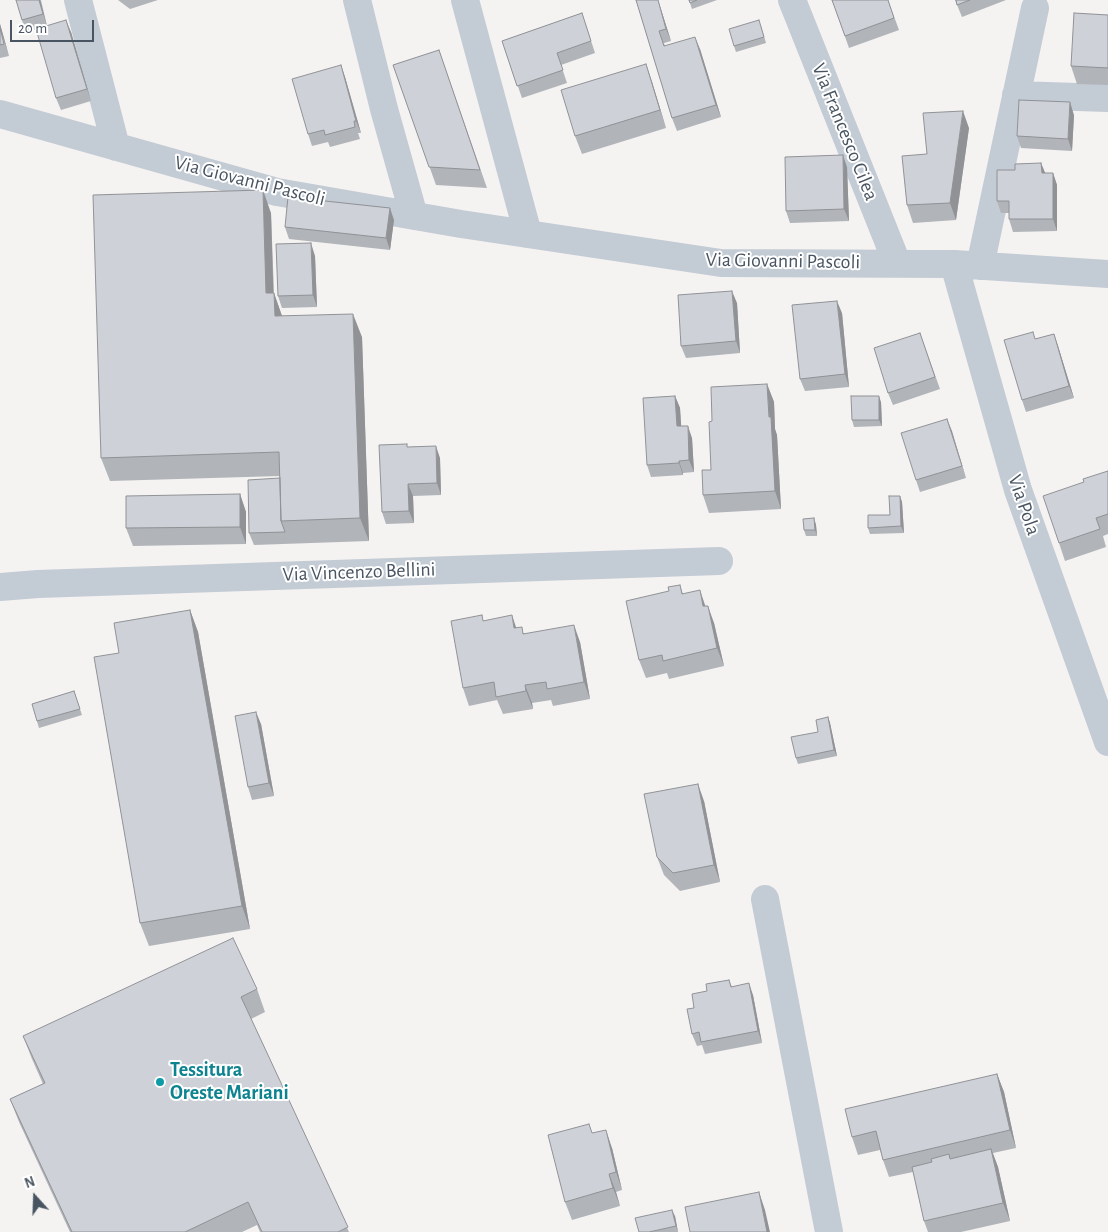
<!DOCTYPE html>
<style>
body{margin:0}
#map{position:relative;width:1108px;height:1232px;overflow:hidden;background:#f5f2f2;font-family:"Alegreya Sans",sans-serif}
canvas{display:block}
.north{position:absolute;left:10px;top:1172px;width:50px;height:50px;-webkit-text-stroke:4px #fff;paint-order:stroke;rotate:340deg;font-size:14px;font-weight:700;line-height:20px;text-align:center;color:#485461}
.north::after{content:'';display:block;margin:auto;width:18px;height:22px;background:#485461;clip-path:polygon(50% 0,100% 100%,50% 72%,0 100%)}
.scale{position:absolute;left:10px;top:20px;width:84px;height:22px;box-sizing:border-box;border:2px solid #485461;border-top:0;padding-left:6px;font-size:15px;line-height:18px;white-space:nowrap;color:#485461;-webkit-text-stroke:4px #fff;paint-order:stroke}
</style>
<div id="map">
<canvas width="1108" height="1232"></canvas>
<div class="north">N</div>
<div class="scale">20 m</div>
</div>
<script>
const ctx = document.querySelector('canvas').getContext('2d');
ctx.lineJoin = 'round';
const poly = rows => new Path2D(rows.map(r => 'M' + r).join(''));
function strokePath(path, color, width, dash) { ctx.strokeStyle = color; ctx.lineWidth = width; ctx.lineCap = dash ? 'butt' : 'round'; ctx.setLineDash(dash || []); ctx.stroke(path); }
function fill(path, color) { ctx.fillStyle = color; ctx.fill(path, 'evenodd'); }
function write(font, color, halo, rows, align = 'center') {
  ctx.font = font + ' "Alegreya Sans",sans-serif'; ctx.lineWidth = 4; ctx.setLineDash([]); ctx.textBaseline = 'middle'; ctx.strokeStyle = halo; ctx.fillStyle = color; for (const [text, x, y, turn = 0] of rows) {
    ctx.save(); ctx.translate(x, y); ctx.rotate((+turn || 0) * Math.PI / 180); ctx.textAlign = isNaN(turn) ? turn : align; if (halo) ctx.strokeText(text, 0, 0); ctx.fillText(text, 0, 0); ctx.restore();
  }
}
const minor = poly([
 [78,0,116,147],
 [357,0,384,109,414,216],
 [465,0,528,234],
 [792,0,897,263],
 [1016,95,1108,98],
 [0,114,277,192,461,224,721,263,954,264,1108,274],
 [954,264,1018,490,1108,742],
 [980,266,1035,8],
 [0,587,38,584,719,561],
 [765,899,829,1232]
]);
const wall = poly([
 [16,0,41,0,47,26,71,32,91,101,61,110,56,98,45,27,26,32,22,20],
 [118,0,158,0,130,9],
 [636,0,658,0,671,41,664,43,665,46,700,49,721,117,677,131,672,118],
 [689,0,717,0,692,9],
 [832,0,888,0,899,30,849,48],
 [955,0,1006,0,962,17],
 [582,13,595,53,561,65,567,83,522,98,502,41],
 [1108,15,1108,85,1077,84,1071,66],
 [0,24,9,56,0,58],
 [761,26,766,43,736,52,734,46],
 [439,50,487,188,436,185,393,65],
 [646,64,652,82,666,128,582,154,575,136],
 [341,65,345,77,361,133,358,133,360,139,330,147,328,142,312,146,308,134],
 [1074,115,1072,151,1021,148,1017,136],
 [969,128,956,220,913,223,907,205,927,154],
 [1041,163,1045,173,1053,173,1057,185,1057,231,1013,232,1009,219,1009,213,1001,213,997,201,1015,170],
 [847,167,849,221,790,223,786,211],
 [271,213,274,293,282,316,362,337,369,541,254,545,249,533,280,478,280,476,110,481,101,458],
 [394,220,390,250,289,239,285,227],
 [315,256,317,307,282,308,278,296],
 [737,303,740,353,686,358,681,346],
 [842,313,849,387,805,391,800,379],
 [920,333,940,389,893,405,888,393],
 [1054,334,1058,346,1074,398,1026,412,1022,400,1036,339],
 [767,384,774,402,775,429,777,435,781,509,709,513,703,495,711,470,712,421],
 [675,396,680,408,681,426,692,438,694,472,683,473,683,475,651,477,647,465],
 [881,402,882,426,854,427,852,420],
 [947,419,966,478,920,492,916,480],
 [408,447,440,458,441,495,413,496,414,523,386,524,382,512],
 [1108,471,1108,534,1103,536,1106,547,1065,561,1059,543,1084,482],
 [240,494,246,512,246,544,133,546,126,528],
 [900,496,902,502,904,533,870,534,868,528,890,515],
 [814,518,816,525,817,536,806,536,804,530],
 [680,585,683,594,705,606,714,623,724,666,669,679,667,673,646,678,639,660,669,591],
 [190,610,198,632,250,929,149,946,140,923,119,653],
 [484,621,516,628,525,634,580,642,590,699,553,706,551,700,532,703,533,709,503,714,497,700,469,706,463,688],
 [74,691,82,715,39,728,32,704],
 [828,717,830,723,837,756,798,764,796,758,818,732],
 [261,724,274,796,252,800,248,787],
 [704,801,720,882,680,891,664,875,657,857],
 [729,980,732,987,753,995,762,1043,705,1054,702,1045,697,1046,692,1034,694,1008,707,991],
 [257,989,265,1012,251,1019,349,1232,260,1232,257,1225,242,1232,70,1232,19,1122,10,1099,43,1084,32,1059,23,1036],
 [997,1074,1004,1092,1016,1148,993,1153,998,1167,1010,1221,961,1232,928,1232,924,1221,913,1172,889,1177,883,1160,880,1150,858,1155,852,1137],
 [592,1133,612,1148,622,1190,616,1192,620,1206,572,1220,565,1202],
 [675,1216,678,1232,639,1232]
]);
const shadedWall = poly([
 [39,0,40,0,47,26,43,14],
 [658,0,671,41,666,29],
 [66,20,71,32,91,101,87,89],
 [0,24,9,56,0,28],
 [695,37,700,49,721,117,716,105],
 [646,64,652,82,666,128,660,110],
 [341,65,345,77,361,133,356,121],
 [1070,102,1074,115,1072,151,1068,139],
 [963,111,969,128,956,220,950,203],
 [843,155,847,167,849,221,844,209],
 [1041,163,1046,175,1042,173],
 [1053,173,1057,185,1057,231,1053,219],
 [263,190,271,213,274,316,266,293],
 [390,208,394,220,390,250,386,238],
 [311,243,315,256,317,307,313,295],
 [732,291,737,303,740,353,736,341],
 [274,293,282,316,275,316],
 [837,301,842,313,849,387,845,374],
 [353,314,362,337,369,541,360,518],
 [1054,334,1058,346,1074,398,1069,386],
 [767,384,774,402,775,429,777,435,781,509,775,491],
 [675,396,680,408,682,438,677,426],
 [879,396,881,402,882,426,879,420],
 [947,419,952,431,966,478,962,466],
 [688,426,692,438,694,472,689,460],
 [436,446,440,458,441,495,437,483],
 [679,461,683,473,683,475,679,463],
 [408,484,413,496,414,523,409,511],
 [240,494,246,512,246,544,240,527],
 [900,496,902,502,904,533,901,526],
 [814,518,816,525,817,536,815,530],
 [700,590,706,608,703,606],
 [708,606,714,623,724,666,717,648],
 [190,610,198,632,250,929,242,906],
 [512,615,518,633,514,628],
 [574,625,580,642,590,699,584,682],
 [525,685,532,703,533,709,526,691],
 [256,712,261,724,274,796,269,783],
 [828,717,830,723,837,756,834,750],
 [698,784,704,801,720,882,714,865],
 [749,983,753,995,762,1043,758,1031],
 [997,1074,1004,1092,1016,1148,1010,1130],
 [606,1130,612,1148,622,1190,616,1172],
 [991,1149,998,1167,1010,1221,1003,1203],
 [609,1174,616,1192,620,1206,613,1188],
 [759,1192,765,1210,770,1232,767,1232],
 [672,1210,675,1216,678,1232,676,1226]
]);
const building = poly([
 [16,0,39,0,43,14,22,20,16,0],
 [636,0,658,0,666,29,659,31,664,46,695,37,716,105,672,118,636,0],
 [689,0,697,0,690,3,689,0],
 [832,0,888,0,894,18,845,36,832,0],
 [956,0,970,0,957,5,956,0],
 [582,13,591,41,557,53,563,70,517,86,502,41,582,13],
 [1074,13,1108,15,1108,68,1071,66,1074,13],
 [66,20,87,89,56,98,36,29,66,20],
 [759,20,764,37,734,46,729,29,759,20],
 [0,28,4,44,0,45,0,28],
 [439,50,480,170,429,167,393,65,439,50],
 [646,64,660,110,575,136,561,90,646,64],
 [341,65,356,121,354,121,355,127,325,135,324,130,308,134,292,79,341,65],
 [1019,100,1070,102,1068,139,1017,136,1019,100],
 [963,111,950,203,907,205,902,156,927,154,923,113,963,111],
 [843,155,844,209,786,211,785,157,843,155],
 [1041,163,1042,173,1053,173,1053,219,1009,219,1009,201,997,201,997,170,1015,170,1015,164,1041,163],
 [263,190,266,293,274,293,275,316,353,314,360,518,281,521,279,452,101,458,93,195,263,190],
 [288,197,390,208,386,238,285,227,288,197],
 [311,243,313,295,278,296,276,244,311,243],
 [732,291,736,341,681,346,678,295,732,291],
 [837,301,845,374,800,379,792,305,837,301],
 [1033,332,1035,339,1054,334,1069,386,1022,400,1004,340,1033,332],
 [920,333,935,377,888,393,874,348,920,333],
 [767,384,769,417,771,417,775,491,703,495,702,470,711,470,709,422,712,421,711,387,767,384],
 [675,396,677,426,688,426,689,460,679,461,679,463,647,465,643,398,675,396],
 [851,396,879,396,879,420,852,420,851,396],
 [947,419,962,466,916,480,901,433,947,419],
 [407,444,407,447,436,446,437,483,408,484,409,511,382,512,379,445,407,444],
 [1108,471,1108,514,1096,518,1100,529,1059,543,1043,496,1084,482,1083,479,1108,471],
 [280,478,281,521,285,532,249,533,248,480,280,478],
 [240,494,240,527,126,528,126,496,240,494],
 [889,496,900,496,901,526,868,528,868,515,890,515,889,496],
 [814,518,815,530,804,530,803,519,814,518],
 [680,585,682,594,700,590,703,606,708,606,717,648,663,661,662,655,639,660,626,601,669,591,668,587,680,585],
 [190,610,242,906,140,923,94,657,119,653,114,623,190,610],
 [482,615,483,621,512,615,514,628,522,627,523,634,574,625,584,682,547,689,546,682,525,685,526,691,496,697,494,682,463,688,451,621,482,615],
 [74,691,80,709,37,721,32,704,74,691],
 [256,712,269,783,248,787,235,716,256,712],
 [828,717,834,750,796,758,791,737,818,732,816,720,828,717],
 [698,784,714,865,673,873,657,857,644,794,698,784],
 [233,938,257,989,241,997,348,1227,338,1232,262,1232,248,1202,185,1232,72,1232,10,1099,45,1083,23,1036,233,938],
 [729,980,731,987,749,983,758,1031,701,1042,699,1032,692,1034,687,1009,694,1008,692,994,707,991,706,984,729,980],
 [997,1074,1010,1130,883,1160,876,1131,852,1137,845,1109,997,1074],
 [589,1124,592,1133,606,1130,616,1172,609,1174,613,1188,565,1202,548,1135,589,1124],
 [991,1149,1003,1203,924,1221,912,1167,932,1162,931,1159,949,1154,950,1159,991,1149],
 [759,1192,767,1232,690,1232,685,1207,759,1192],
 [672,1210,676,1226,649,1232,639,1232,635,1218,672,1210]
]);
const markers = [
 [160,1082,5,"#0f9aa8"]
];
const streetNames = [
 ["Via Francesco Cilea",845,132,68],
 ["Via Giovanni Pascoli",250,181,14],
 ["Via Giovanni Pascoli",783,261,1],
 ["Via Pola",1024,505,71],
 ["Via Vincenzo Bellini",359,572,-2]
];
const cultureNames = [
 ["Tessitura",170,1070],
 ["Oreste Mariani",170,1093]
];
strokePath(minor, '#c3cbd4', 28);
fill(wall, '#b1b4b9');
fill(shadedWall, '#909296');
fill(building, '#ced1d7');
strokePath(building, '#909296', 1);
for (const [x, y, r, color] of markers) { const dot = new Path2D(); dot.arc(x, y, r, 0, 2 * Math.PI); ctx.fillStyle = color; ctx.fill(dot); strokePath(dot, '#fff', 2); }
write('20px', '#485461', '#fff', streetNames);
write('bold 20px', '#0d838f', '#fff', cultureNames, 'left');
</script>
